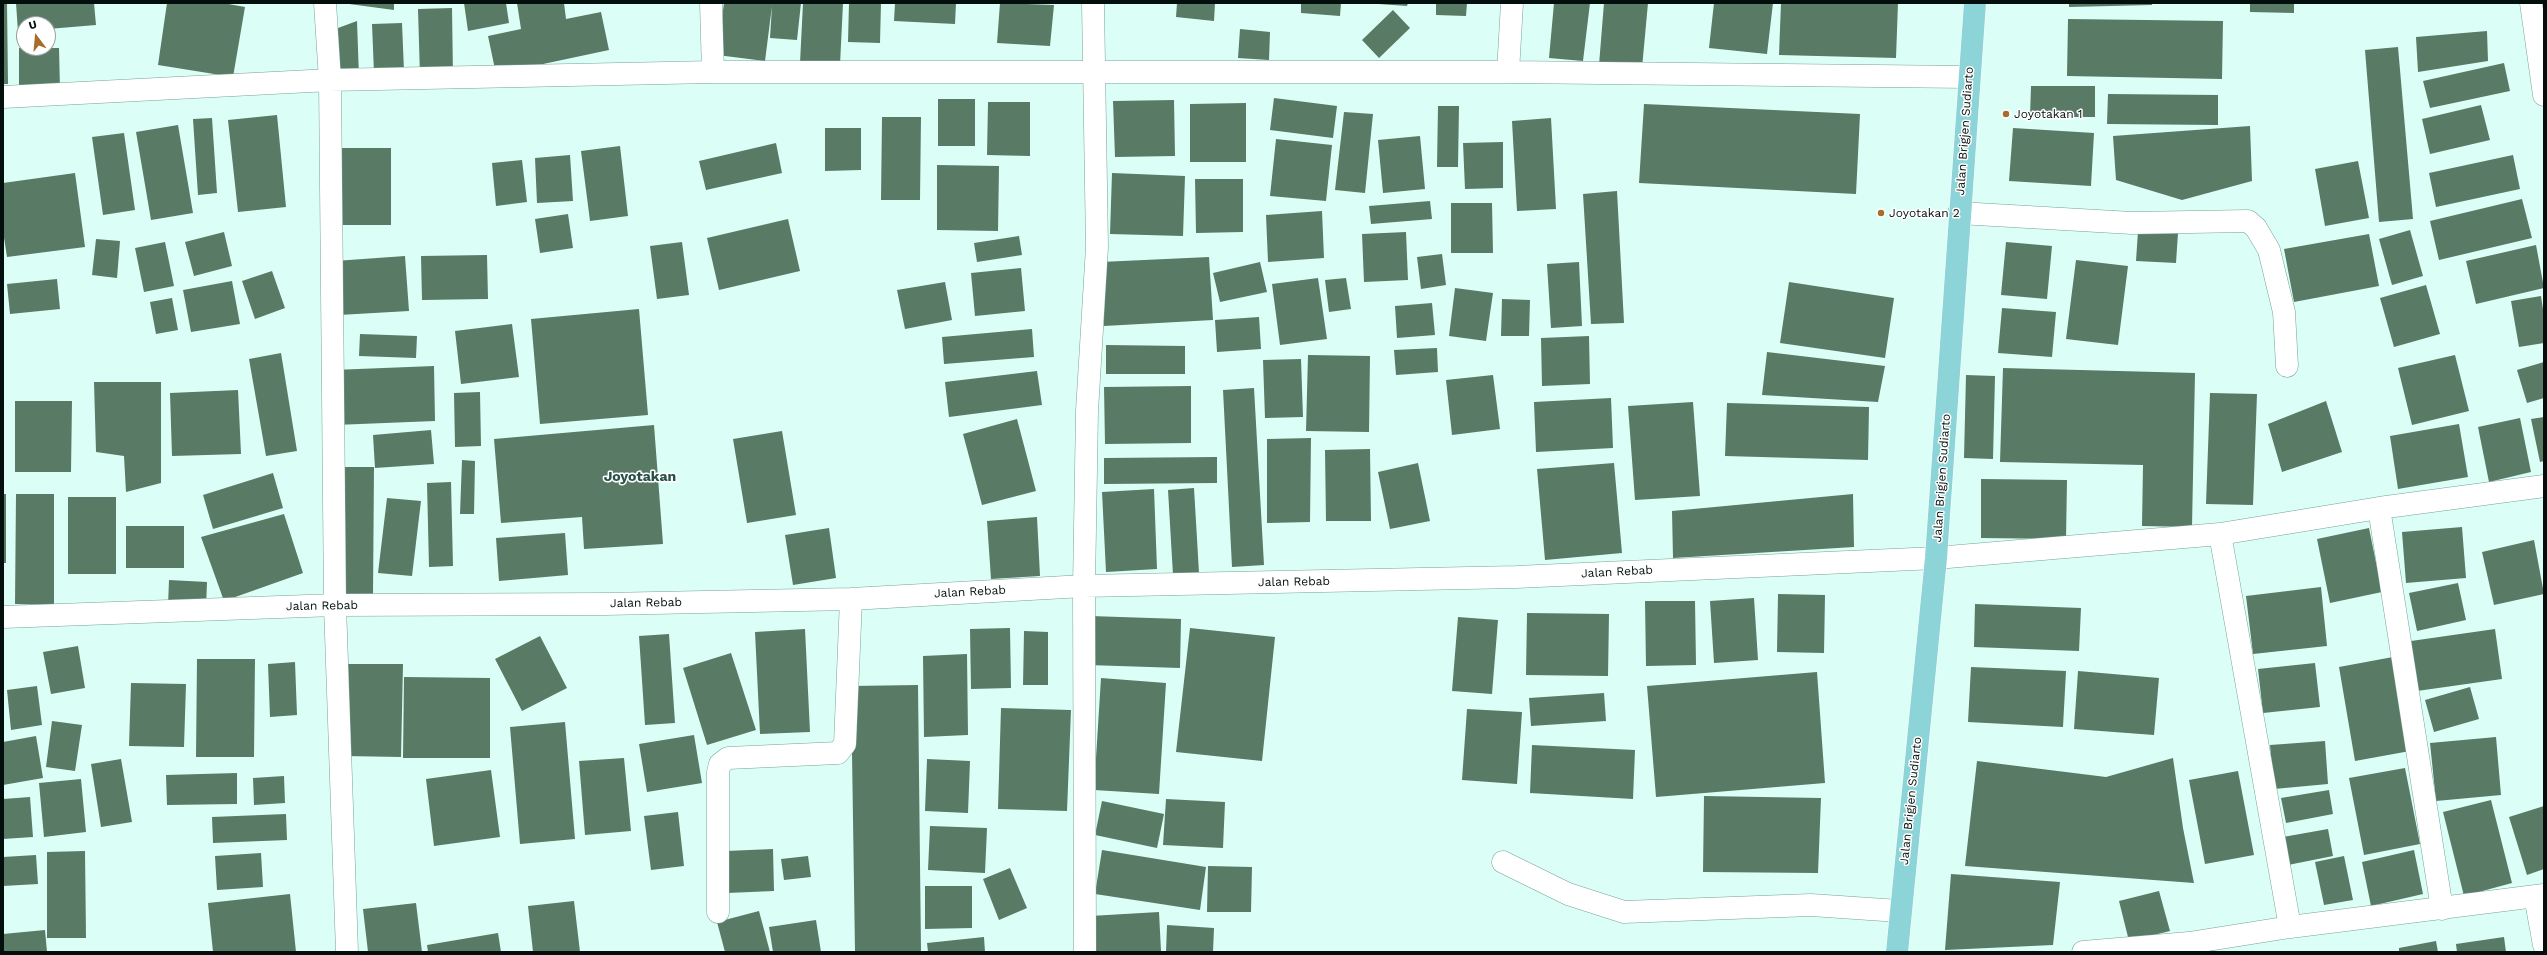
<!DOCTYPE html>
<style>
body{margin:0}
#map{position:relative;width:2547px;height:955px;overflow:hidden;background:#dbfff6;font-family:"Work Sans",sans-serif}
canvas{display:block}
.frame{position:absolute;inset:0;border:4px solid #020f0c;pointer-events:none}
.north{position:absolute;left:16px;top:16px;width:40px;height:40px;box-sizing:border-box;background:#fff;border:1px solid #9a9f9e;border-radius:50%;rotate:344deg;font-size:11px;font-weight:700;line-height:16px;text-align:center;color:#020f0c}
.north::after{content:'';display:block;margin:auto;width:14px;height:18px;background:#a76d2d;clip-path:polygon(50% 0,100% 100%,50% 72%,0 100%)}
</style>
<div id="map">
<canvas width="2547" height="955"></canvas>
<div class="frame"></div>
<div class="north">U</div>
</div>
<script>
const ctx = document.querySelector('canvas').getContext('2d');
ctx.lineJoin = 'round';
function fill(path, color) { ctx.fillStyle = color; ctx.fill(path, 'evenodd'); }
const poly = rows => new Path2D(rows.map(r => 'M' + r).join(''));
function strokePath(path, color, width, dash) { ctx.strokeStyle = color; ctx.lineWidth = width; ctx.lineCap = dash ? 'butt' : 'round'; ctx.setLineDash(dash || []); ctx.stroke(path); }
function write(font, color, halo, rows, align = 'center') {
  ctx.font = font + ' "Work Sans",sans-serif'; ctx.lineWidth = 3; ctx.setLineDash([]); ctx.textBaseline = 'middle'; ctx.strokeStyle = halo; ctx.fillStyle = color; for (const [text, x, y, turn = 0] of rows) {
    ctx.save(); ctx.translate(x, y); ctx.rotate((+turn || 0) * Math.PI / 180); ctx.textAlign = isNaN(turn) ? turn : align; if (halo) ctx.strokeText(text, 0, 0); ctx.fillText(text, 0, 0); ctx.restore();
  }
}
const building = poly([
 [3,3,7,3,8,84,3,84],
 [16,3,94,3,96,25,48,29,48,24,24,24,24,31,18,32],
 [167,3,223,3,245,7,233,77,158,65],
 [349,3,394,3,394,10,349,4],
 [464,3,506,3,509,23,468,31],
 [517,3,564,3,566,19,601,12,609,50,496,74,488,36,521,29],
 [724,3,801,3,797,40,770,38,772,6,765,61,717,55],
 [803,3,843,3,840,65,800,63],
 [849,3,881,3,880,43,848,42],
 [895,3,956,3,955,24,894,21],
 [1000,3,1054,5,1050,46,997,43],
 [1177,3,1215,3,1214,21,1176,17],
 [1301,3,1341,3,1340,16,1301,13],
 [1364,3,1408,3,1407,6],
 [1436,3,1467,3,1466,16,1436,15],
 [1554,3,1590,3,1583,61,1549,58],
 [1604,3,1648,3,1642,68,1599,65],
 [1714,3,1773,3,1767,54,1709,48],
 [1781,3,1898,3,1896,58,1779,55],
 [2069,3,2152,3,2152,5,2069,7],
 [2250,3,2294,3,2294,13,2250,12],
 [452,8,453,76,420,76,418,9],
 [1393,10,1410,28,1379,58,1362,40],
 [2068,19,2223,21,2222,79,2067,76],
 [357,21,359,77,337,72,338,28],
 [402,23,404,71,374,73,372,24],
 [1240,29,1270,32,1269,60,1238,58],
 [2487,31,2488,61,2418,72,2416,37],
 [2398,47,2413,219,2379,222,2365,50],
 [19,48,59,48,60,90,19,91],
 [2504,63,2510,91,2430,108,2423,81],
 [2031,86,2095,86,2095,117,2030,117],
 [2108,94,2218,95,2218,125,2107,124],
 [1274,98,1337,106,1333,138,1270,130],
 [938,99,975,99,975,146,938,146],
 [1174,100,1175,156,1115,157,1113,101],
 [988,102,1030,102,1030,156,987,155],
 [1246,103,1246,162,1190,162,1190,104],
 [1644,104,1860,114,1856,194,1639,183],
 [2481,105,2490,140,2430,154,2422,119],
 [1438,106,1459,106,1458,167,1437,167],
 [1344,112,1373,114,1365,193,1335,190],
 [277,115,286,207,238,212,228,120],
 [882,117,921,117,920,200,881,200],
 [212,118,217,193,198,195,193,119],
 [1551,118,1556,209,1517,211,1512,121],
 [178,125,193,213,151,220,136,132],
 [2250,126,2252,181,2182,200,2116,180,2113,136],
 [825,128,861,128,861,170,825,171],
 [2013,128,2094,133,2091,186,2009,181],
 [124,133,135,210,103,215,92,137],
 [1420,136,1425,189,1383,193,1378,140],
 [1276,139,1332,145,1326,201,1270,196],
 [1503,142,1503,188,1465,189,1463,143],
 [776,143,782,173,706,190,699,161],
 [620,146,628,216,590,221,581,151],
 [336,148,391,148,391,225,335,225],
 [570,155,573,201,537,203,535,158],
 [2513,155,2520,189,2436,207,2429,173],
 [522,160,527,202,496,206,492,163],
 [2358,161,2369,218,2325,226,2315,169],
 [937,165,999,166,998,231,937,230],
 [75,173,85,247,7,257,3,231,3,183],
 [1112,173,1185,176,1183,236,1110,234],
 [1195,179,1243,179,1243,232,1196,233],
 [1617,191,1624,323,1591,324,1583,194],
 [2522,199,2532,238,2439,260,2430,221],
 [1430,201,1432,219,1371,224,1369,206],
 [1451,203,1492,203,1493,253,1451,253],
 [1322,211,1324,258,1268,262,1266,215],
 [568,214,573,248,540,253,535,219],
 [788,219,800,271,719,290,707,238],
 [2410,230,2423,276,2392,285,2379,239],
 [2138,231,2178,233,2176,263,2136,261],
 [224,232,232,266,194,276,185,242],
 [1406,232,1408,280,1364,282,1362,234],
 [2369,234,2379,286,2294,302,2284,249],
 [1019,236,1022,255,977,262,974,243],
 [96,239,120,241,117,278,92,275],
 [165,242,174,286,144,292,135,248],
 [682,242,689,295,657,299,650,246],
 [2006,242,2052,246,2047,299,2001,295],
 [2536,245,2544,288,2476,304,2466,261],
 [1442,254,1446,285,1421,289,1417,257],
 [487,255,488,299,422,300,421,256],
 [405,256,409,311,339,315,335,261],
 [1209,257,1213,320,1104,326,1101,262],
 [2076,260,2128,266,2118,345,2066,339],
 [1260,262,1267,292,1220,302,1213,273],
 [1579,262,1582,326,1551,328,1547,264],
 [1021,268,1025,311,975,316,971,273],
 [272,271,285,308,255,319,242,281],
 [1318,278,1327,339,1280,345,1272,284],
 [1346,278,1351,309,1329,312,1325,280],
 [57,279,60,309,10,314,7,284],
 [232,281,240,324,191,332,183,290],
 [945,282,952,320,905,329,897,290],
 [1789,282,1894,298,1885,358,1780,343],
 [2426,285,2440,334,2394,347,2380,298],
 [1455,288,1493,293,1486,341,1449,336],
 [2541,296,2544,316,2544,343,2519,347,2511,301],
 [172,298,178,330,156,334,150,302],
 [1502,299,1530,300,1529,336,1501,336],
 [1432,303,1435,335,1397,338,1395,306],
 [2002,308,2056,312,2052,357,1998,353],
 [639,309,648,415,540,424,531,319],
 [1259,317,1261,349,1217,352,1215,320],
 [512,324,519,377,461,384,455,331],
 [1032,329,1034,357,944,364,942,337],
 [360,334,417,336,416,358,359,356],
 [1589,336,1590,384,1542,386,1541,338],
 [1106,345,1185,346,1185,374,1106,374],
 [1437,348,1438,372,1396,375,1394,350],
 [1767,352,1885,366,1878,402,1762,395],
 [281,353,297,451,266,456,249,359],
 [1308,355,1370,356,1369,432,1306,431],
 [2455,355,2469,411,2412,425,2398,368],
 [1301,359,1303,417,1265,418,1263,360],
 [2544,362,2544,398,2527,403,2517,370],
 [434,366,435,421,335,425,333,370],
 [2003,368,2195,373,2192,527,2142,526,2143,465,2000,462],
 [1037,371,1042,405,949,417,945,382],
 [1493,375,1500,429,1452,435,1446,380],
 [1966,375,1995,376,1993,459,1964,458],
 [94,382,161,382,161,483,126,492,124,456,96,452],
 [1191,386,1191,443,1105,444,1104,387],
 [1254,388,1264,565,1232,567,1223,390],
 [238,390,241,454,172,456,170,393],
 [480,392,481,446,455,447,454,393],
 [2210,393,2257,394,2253,505,2206,504],
 [1611,398,1613,448,1536,452,1534,402],
 [15,401,72,401,71,472,15,472],
 [2326,401,2342,452,2282,472,2268,424],
 [1693,402,1700,496,1635,500,1628,406],
 [1727,403,1869,407,1868,460,1725,456],
 [2544,417,2544,461,2540,462,2531,419],
 [2520,418,2531,472,2489,482,2478,427],
 [1017,419,1036,491,982,505,963,434],
 [2459,424,2468,477,2398,489,2390,436],
 [654,425,663,544,584,549,582,517,501,523,494,439],
 [431,430,434,464,375,468,373,435],
 [782,431,796,515,747,523,733,439],
 [1311,438,1310,522,1267,523,1267,439],
 [1370,449,1371,521,1326,521,1325,450],
 [1217,457,1217,483,1104,484,1104,458],
 [462,460,475,461,474,514,460,514],
 [1418,463,1430,521,1390,529,1378,472],
 [1614,463,1622,553,1545,560,1537,469],
 [338,467,374,467,373,595,338,595],
 [273,473,283,508,213,529,203,495],
 [1981,479,2067,480,2066,539,1981,538],
 [451,482,453,566,429,567,427,483],
 [1194,488,1199,573,1173,575,1168,490],
 [1154,489,1157,569,1106,572,1102,492],
 [3,494,6,494,6,563,3,563],
 [16,494,54,494,54,605,15,604],
 [1853,494,1854,547,1673,558,1672,511],
 [68,497,116,497,116,574,68,574],
 [387,498,421,501,412,576,378,573],
 [284,514,303,573,224,601,201,537],
 [1037,517,1040,576,991,579,987,521],
 [126,526,184,526,184,568,126,568],
 [2462,527,2466,578,2406,583,2402,532],
 [829,528,836,578,793,585,785,535],
 [2369,528,2382,592,2330,603,2317,539],
 [565,533,568,575,499,581,496,538],
 [2534,540,2544,594,2494,605,2482,552],
 [169,580,207,582,206,608,168,606],
 [2458,583,2466,620,2417,631,2409,593],
 [2321,587,2327,646,2253,654,2246,596],
 [1778,594,1825,595,1824,653,1777,652],
 [1754,598,1758,660,1714,663,1710,601],
 [1645,601,1695,601,1696,665,1646,666],
 [1975,604,2081,608,2079,651,1974,647],
 [1527,613,1609,614,1608,676,1526,675],
 [1090,616,1181,619,1180,668,1088,665],
 [1458,617,1498,620,1492,694,1452,691],
 [1010,628,1011,688,971,689,970,629],
 [1190,628,1275,637,1262,761,1176,752],
 [805,629,810,732,760,734,755,632],
 [2495,629,2502,679,2417,691,2411,641],
 [1024,631,1048,632,1048,685,1023,685],
 [669,634,675,723,645,725,639,636],
 [540,636,567,688,522,711,495,659],
 [78,646,85,688,51,694,43,652],
 [731,653,756,730,707,745,683,668],
 [967,654,968,735,924,737,923,656],
 [2393,657,2410,751,2355,761,2339,667],
 [197,659,255,659,254,757,196,757],
 [295,662,297,715,270,717,268,664],
 [2315,663,2320,707,2263,713,2258,669],
 [345,664,403,664,401,757,344,756],
 [1971,667,2066,671,2063,727,1968,722],
 [2078,671,2159,678,2154,735,2074,729],
 [1817,672,1825,783,1656,797,1647,686],
 [404,677,490,678,490,758,403,758],
 [1101,678,1166,683,1159,794,1094,790],
 [131,683,186,684,184,747,129,746],
 [918,685,921,952,855,952,851,686],
 [37,686,42,725,11,730,7,690],
 [2470,687,2479,719,2434,732,2425,700],
 [1604,693,1606,721,1531,726,1529,698],
 [1001,708,1071,710,1067,811,998,809],
 [1467,709,1522,712,1517,784,1462,780],
 [52,721,82,725,75,771,46,767],
 [565,722,575,839,520,844,510,727],
 [694,735,702,783,647,792,639,744],
 [36,736,43,778,3,785,3,742],
 [2496,737,2501,795,2436,801,2430,743],
 [2325,741,2328,784,2274,789,2270,745],
 [1532,745,1635,750,1633,799,1530,793],
 [624,758,631,831,585,835,579,761],
 [2173,758,2183,828,2194,883,1965,866,1977,761,2106,777],
 [121,759,132,822,101,827,91,764],
 [927,759,970,761,968,813,925,811],
 [2405,768,2420,844,2364,855,2349,778],
 [491,770,500,837,434,846,426,779],
 [2238,771,2254,855,2205,864,2189,780],
 [237,773,237,804,167,805,166,775],
 [284,776,285,803,254,805,253,778],
 [81,779,86,832,44,837,39,783],
 [2329,790,2333,814,2286,823,2281,798],
 [1704,796,1821,798,1818,873,1703,872],
 [30,797,33,837,3,839,3,799],
 [1166,799,1225,802,1223,848,1163,845],
 [2491,800,2512,883,2464,896,2443,812],
 [1102,801,1164,814,1157,848,1095,835],
 [2544,806,2544,869,2527,875,2509,817],
 [678,812,684,866,651,870,644,816],
 [286,814,287,840,213,843,212,817],
 [930,826,987,828,985,873,928,870],
 [2328,829,2333,856,2288,865,2283,837],
 [773,849,774,891,727,893,726,851],
 [1102,850,1206,867,1200,910,1095,894],
 [2414,850,2423,894,2371,906,2362,862],
 [85,851,86,938,47,938,47,852],
 [261,853,263,887,217,890,215,856],
 [36,855,38,884,3,886,3,857],
 [808,856,811,877,784,880,781,859],
 [2344,856,2353,900,2324,905,2315,862],
 [1208,866,1252,867,1251,912,1207,912],
 [1010,868,1027,908,999,920,983,879],
 [1951,874,2060,882,2053,945,1945,950],
 [925,886,972,886,972,928,925,929],
 [2159,891,2170,931,2129,941,2119,901],
 [290,894,296,952,213,952,208,903],
 [574,901,580,952,533,952,528,906],
 [416,903,422,952,368,952,363,909],
 [759,911,770,952,725,952,717,922],
 [1159,912,1161,951,1091,952,1090,916],
 [816,920,821,952,773,952,769,927],
 [1167,925,1214,928,1213,952,1166,952],
 [45,930,47,952,3,952,3,934],
 [498,933,501,952,428,952,427,945],
 [984,937,985,952,928,952,927,943],
 [2504,937,2506,952,2457,952,2456,944],
 [2436,941,2438,952,2399,952,2399,948]
]);
const minor = poly([
 [325,3,330,80,335,605,347,952],
 [711,3,713,72],
 [2531,3,2544,95],
 [1508,72,1512,3],
 [3,97,330,80,713,72,1508,72,1968,77],
 [1959,213,2132,223,2248,221,2256,228,2269,250,2284,312,2287,366],
 [2379,508,2442,909],
 [2220,534,2290,927],
 [3,617,335,605,605,604,851,599,1084,586,1516,577,1936,558,2220,534,2379,508,2544,486],
 [1503,862,1568,894,1624,912,1811,905,1899,911],
 [2535,896,2544,945],
 [718,912,718,772,720,764,728,758,838,753,845,744,851,599],
 [1085,952,1084,586,1087,411,1097,247,1093,3],
 [2083,952,2189,943,2290,927,2544,895]
]);
const major = poly([
 [1897,952,1936,558,1975,3]
]);
const markers = [
 [2006,114,4,"#a76d2d"],
 [1881,213,4,"#a76d2d"]
];
const poiNames = [
 ["Joyotakan 1",2014,114],
 ["Joyotakan 2",1889,213]
];
const streetNames = [
 ["Jalan Brigjen Sudiarto",1965,131,-86],
 ["Jalan Brigjen Sudiarto",1942,478,-86],
 ["Jalan Rebab",1617,572,-3],
 ["Jalan Rebab",1294,582,-1],
 ["Jalan Rebab",970,592,-3],
 ["Jalan Rebab",646,603,-1],
 ["Jalan Rebab",322,606,-1],
 ["Jalan Brigjen Sudiarto",1911,801,-84]
];
const quarterNames = [
 ["Joyotakan",640,477]
];
fill(building, '#597a65');
strokePath(minor, '#78a297', 23);
strokePath(major, '#fff', 23);
strokePath(minor, '#fff', 22);
strokePath(major, '#8dd4d8', 22);
for (const [x, y, r, color] of markers) { const dot = new Path2D(); dot.arc(x, y, r, 0, 2 * Math.PI); ctx.fillStyle = color; ctx.fill(dot); strokePath(dot, '#fff', 1.5); }
write('12px', '#020f0c', '#fff', poiNames, 'left');
write('12px', '#020f0c', '#fff', streetNames);
write('bold 14px', '#285047', '#fff', quarterNames);
</script>
